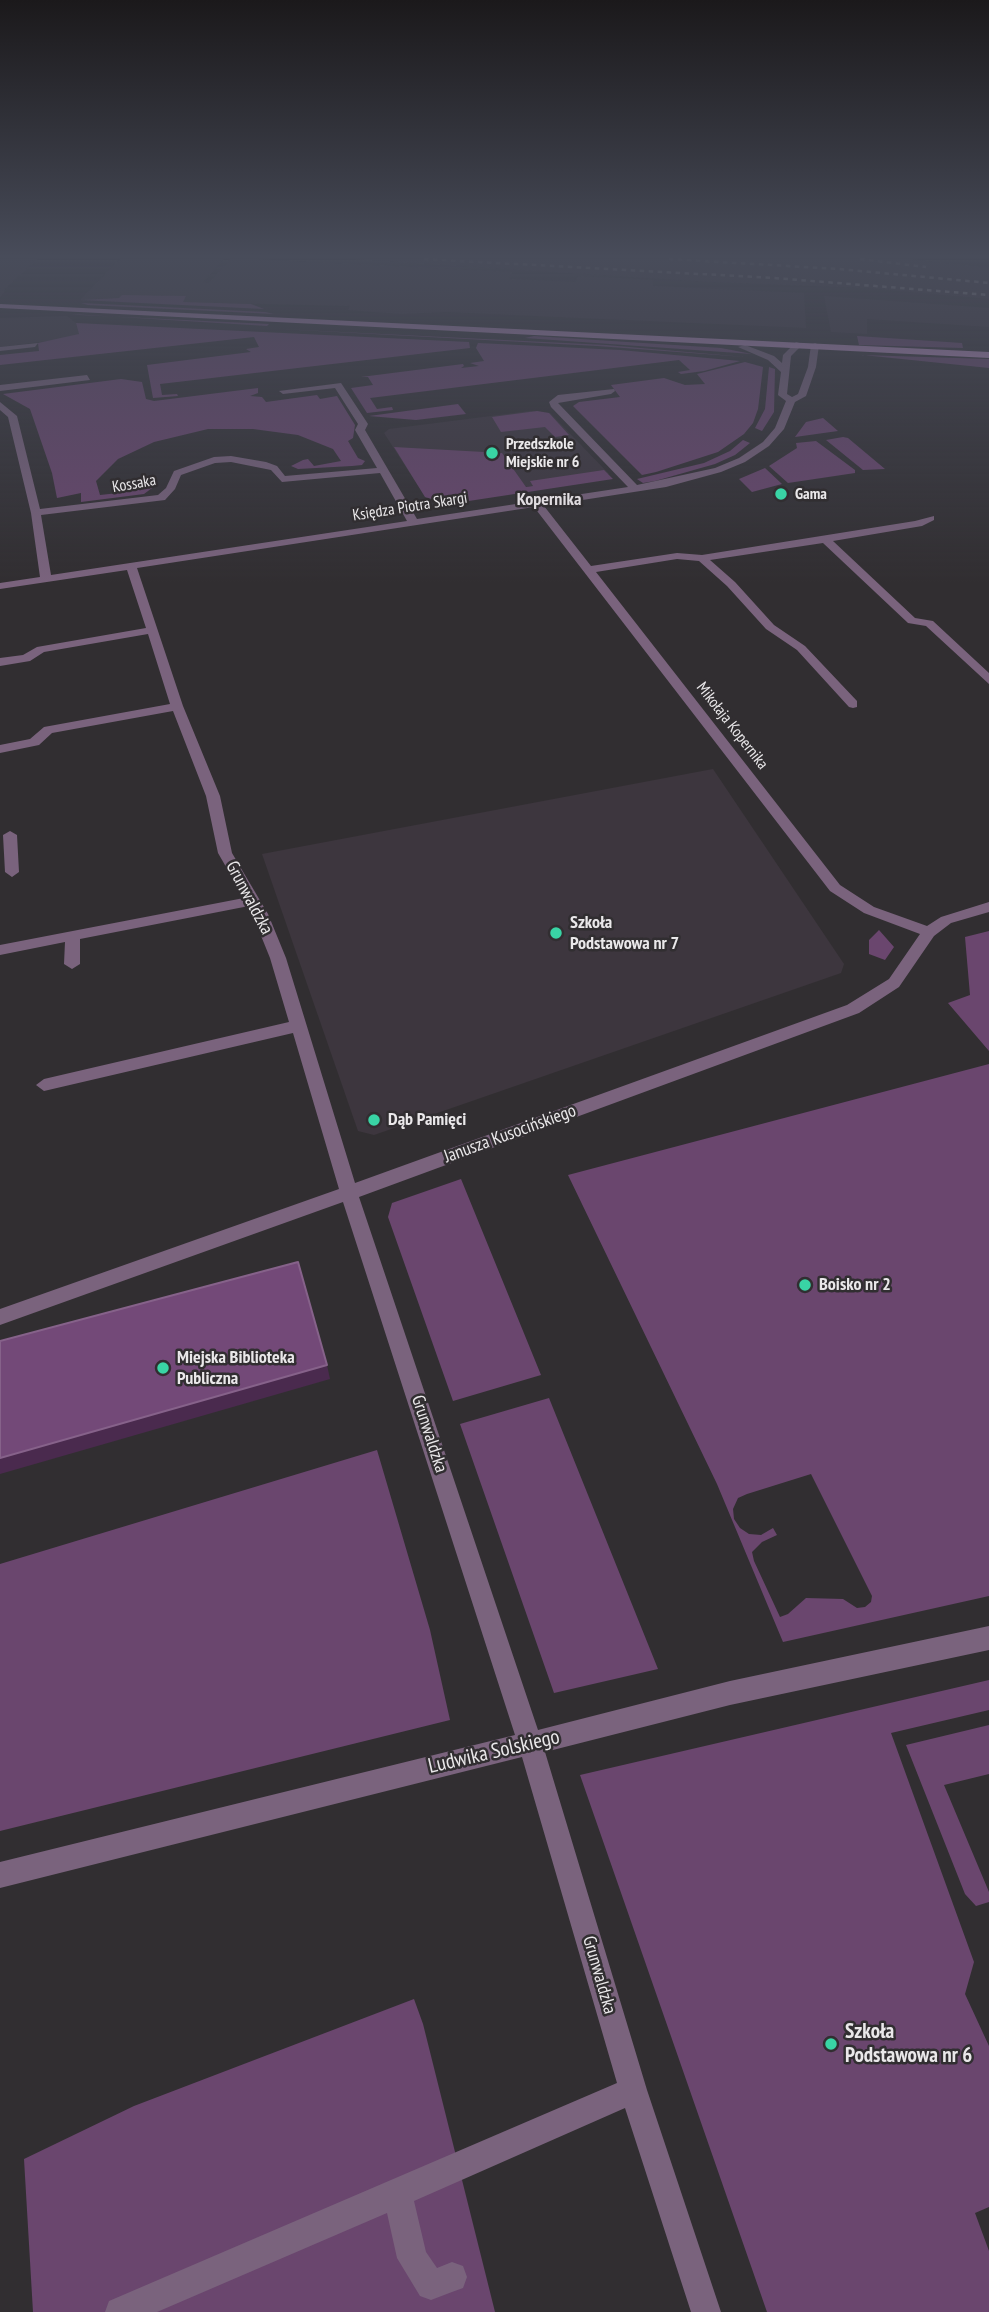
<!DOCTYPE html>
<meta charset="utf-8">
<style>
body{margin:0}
canvas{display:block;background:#312e31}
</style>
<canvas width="989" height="2312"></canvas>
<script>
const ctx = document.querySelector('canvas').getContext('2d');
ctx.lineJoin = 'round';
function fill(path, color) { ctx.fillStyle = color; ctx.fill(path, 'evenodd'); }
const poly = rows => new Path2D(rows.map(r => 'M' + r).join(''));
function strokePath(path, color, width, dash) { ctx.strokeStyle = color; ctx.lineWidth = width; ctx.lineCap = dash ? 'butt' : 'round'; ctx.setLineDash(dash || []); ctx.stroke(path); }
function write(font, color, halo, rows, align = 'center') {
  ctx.font = font + ' "PT Sans Narrow",sans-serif'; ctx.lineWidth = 5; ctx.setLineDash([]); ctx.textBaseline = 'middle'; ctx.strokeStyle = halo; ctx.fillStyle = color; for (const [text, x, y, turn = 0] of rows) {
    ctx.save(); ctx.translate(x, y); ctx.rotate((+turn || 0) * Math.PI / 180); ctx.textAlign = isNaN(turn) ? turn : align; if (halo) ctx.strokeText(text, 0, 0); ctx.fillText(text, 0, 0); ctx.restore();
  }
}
const built = poly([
 [0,259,37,259,6,288,0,298],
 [120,259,224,259,203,282,209,283,230,259,253,259,512,272,509,279,576,282,578,276,653,280,653,286,804,293,806,328,446,312,401,314,348,310,350,306,182,302,186,297,157,295,80,300],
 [353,259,909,259,989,268,989,299,867,288,711,282],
 [824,296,989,308,989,327,867,319,867,334,831,332],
 [67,316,76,323,79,334,72,338,0,347,0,318],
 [530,411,550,413,609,474,439,500,426,498,384,433,389,429],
 [713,769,844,964,841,973,374,1135,358,1131,262,854]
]);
const green = poly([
 [122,295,186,296,183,302,251,304,264,309,80,300,119,298],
 [81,303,265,312,274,314,88,305],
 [71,314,80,315,269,324,267,326],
 [76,323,469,342,470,348,160,384,162,395,177,394,178,396,153,398,147,365,251,352,246,349,259,347,254,337,0,365,0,355,39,351,38,343,79,334],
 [280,329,606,345,745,357,597,346],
 [534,336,721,348,752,354,525,338],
 [857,336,962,343,963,348,859,345],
 [478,343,620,350,740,361,704,371,681,374,678,372,690,370,679,360,370,398,377,409,392,407,393,410,367,413,351,388,373,385,368,377,361,377,463,364,464,366,461,368,479,366,470,363,484,361,476,348],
 [861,355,989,359,989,368,863,355],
 [745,362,763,367,758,409,753,423,744,434,718,452,656,472,642,475,573,406,579,402,620,397,611,385,664,378,685,385,705,384,697,374],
 [769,367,775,369,774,412,762,431,755,428,765,409],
 [121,379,142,382,146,399,154,401,258,388,258,393,250,396,262,397,266,402,317,395,320,399,337,396,355,425,353,438,348,441,358,458,365,461,362,465,352,466,298,469,291,466,303,460,308,459,314,466,341,461,333,449,298,435,253,429,208,429,154,442,118,459,96,481,100,495,128,492,129,483,154,482,152,488,144,494,81,502,81,493,57,498,52,473,30,409,3,394],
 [458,404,466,414,416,420,369,416],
 [537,411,549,413,569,435,555,437,545,427,501,432,492,417],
 [823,418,838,431,795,437,806,422],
 [843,437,848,438,885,469,863,470,826,440],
 [743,440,750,443,735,455,715,464,655,481,643,483,637,479,704,463,730,451],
 [816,441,855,470,855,473,788,483,769,466,797,448,796,443],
 [394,447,502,453,526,487,533,486,530,481,604,470,613,479,449,504,425,497],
 [765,468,782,484,752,492,739,479],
 [879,930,894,947,885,960,869,954,869,940],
 [989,931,989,1051,948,1003,970,995,965,937],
 [989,1064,989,1596,783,1642,717,1484,568,1175],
 [811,1474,872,1596,871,1602,865,1607,857,1608,843,1599,806,1598,788,1614,780,1617,754,1561,752,1552,762,1542,777,1535,773,1528,761,1535,749,1534,740,1528,734,1519,733,1509,738,1498,747,1494],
 [461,1179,541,1375,453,1401,388,1217,392,1203],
 [549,1398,658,1669,554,1693,460,1424],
 [377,1450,430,1630,450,1720,0,1831,0,1564],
 [989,1680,989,1710,891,1733,974,1962,965,1994,989,2046,989,2207,975,2213,989,2251,989,2312,767,2312,580,1775],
 [989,1725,989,1774,944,1785,989,1892,989,1902,976,1906,965,1894,906,1745],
 [414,1999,423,2024,495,2312,33,2312,24,2159,134,2106]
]);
const minor = poly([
 [796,342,803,344,791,356,787,394,792,397,798,394,808,367,811,345,815,343,819,345,816,367,806,396,795,402,784,429,769,446,745,462,721,472,666,487,544,506,591,566,677,553,702,555,915,521,934,516,934,520,922,526,833,541,915,618,933,621,989,673,989,684,926,626,908,623,823,543,710,560,735,582,774,625,805,646,857,701,857,707,853,708,849,707,797,650,766,629,727,586,699,561,677,559,596,572,840,885,874,907,927,926,941,917,989,902,989,912,951,923,934,936,899,987,859,1013,359,1197,538,1730,730,1681,989,1626,989,1650,730,1705,545,1752,647,2090,721,2312,691,2312,625,2108,414,2201,426,2252,437,2268,452,2262,463,2266,467,2277,463,2288,452,2292,431,2300,420,2296,397,2258,387,2213,157,2312,105,2312,109,2301,617,2083,522,1757,0,1888,0,1862,515,1735,343,1202,0,1325,0,1309,339,1189,293,1033,44,1091,36,1085,44,1079,289,1022,270,958,249,906,80,939,80,964,72,969,64,964,65,942,0,955,0,945,244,898,218,853,206,796,173,711,52,733,39,745,0,753,0,745,30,739,44,727,170,704,148,634,44,652,30,661,0,666,0,658,23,655,37,647,146,628,127,570,0,589,0,583,40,577,31,513,8,417,0,410,0,402,17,416,40,509,158,495,166,488,174,471,214,457,231,456,266,462,277,466,285,476,377,468,355,430,358,424,335,388,283,394,279,391,341,383,368,424,365,430,417,519,628,487,551,407,549,402,558,395,614,389,615,391,611,394,558,403,637,485,715,468,739,458,763,442,775,428,786,401,778,395,781,372,768,360,738,347,745,345,774,356,782,363,783,355,796,342],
 [231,462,271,470,282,482,380,473,407,521,51,575,41,515,165,500,175,489,181,475,215,463,231,462],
 [534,507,830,891,864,913,920,934,889,979,847,1005,355,1183,286,958,268,914,232,853,220,796,183,706,137,568,534,507],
 [38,343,35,347,0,351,0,347,38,343],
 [87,375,90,380,0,391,0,385,87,375],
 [10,831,17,835,19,872,12,877,5,872,3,835,10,831]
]);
const major = poly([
 [0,304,989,352,989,358,0,308,0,304]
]);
const rail = poly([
 [424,259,774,278,989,295],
 [669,259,839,269,989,283],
 [860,259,926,267]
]);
const shadedWall = poly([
 [327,1365,330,1379,0,1474,0,1458]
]);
const building = poly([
 [298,1262,327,1365,0,1458,0,1341,298,1262]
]);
const markers = [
 [492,453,7,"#39d4a5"],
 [781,494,7,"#39d4a5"],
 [556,933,7,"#39d4a5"],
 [374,1120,7,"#39d4a5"],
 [805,1285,7,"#39d4a5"],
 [163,1368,7,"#39d4a5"],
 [831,2044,7,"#39d4a5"]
];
const farPoinames = [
 ["Przedszkole",506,444],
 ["Miejskie nr 6",506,462],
 ["Gama",795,494]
];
const farStreetnames = [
 ["Kossaka",134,484,-10],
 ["Księdza Piotra Skargi",410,507,-9],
 ["Mikołaja Kopernika",732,726,52]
];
const farQuarternames = [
 ["Kopernika",549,500]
];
const streetNames = [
 ["Grunwaldzka",249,898,62],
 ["Janusza Kusocińskiego",510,1134,-20],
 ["Grunwaldzka",429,1434,72],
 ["Grunwaldzka",599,1975,74]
];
const poiNames = [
 ["Szkoła",570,923],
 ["Podstawowa nr 7",570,944],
 ["Dąb Pamięci",388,1120],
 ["Boisko nr 2",819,1285],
 ["Miejska Biblioteka",177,1358],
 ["Publiczna",177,1379]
];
const nearStreetnames = [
 ["Ludwika Solskiego",494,1752,-13]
];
const nearPoinames = [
 ["Szkoła",845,2032],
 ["Podstawowa nr 6",845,2056]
];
fill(built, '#3d363e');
fill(green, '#6a466e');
fill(minor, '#7a637d');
fill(major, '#c594ca');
strokePath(rail, '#a2a0a2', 2.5, [4.5, 4.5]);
fill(shadedWall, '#4a2a4e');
fill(building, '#734978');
strokePath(building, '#86628a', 2);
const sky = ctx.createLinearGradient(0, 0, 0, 583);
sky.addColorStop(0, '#1b191b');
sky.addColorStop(0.44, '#484c5a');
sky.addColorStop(1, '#484c5a00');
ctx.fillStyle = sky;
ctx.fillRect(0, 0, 989, 583);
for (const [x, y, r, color] of markers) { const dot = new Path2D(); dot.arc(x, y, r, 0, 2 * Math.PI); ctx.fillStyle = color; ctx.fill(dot); strokePath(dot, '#312e31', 2.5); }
write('bold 16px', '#eae8ea', '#312e31', farPoinames, 'left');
write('16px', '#eae8ea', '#312e31', farStreetnames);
write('bold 18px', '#e0dce0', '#312e31', farQuarternames);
write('18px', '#eae8ea', '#312e31', streetNames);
write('bold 18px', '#eae8ea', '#312e31', poiNames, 'left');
write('21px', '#eae8ea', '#312e31', nearStreetnames);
write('bold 21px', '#eae8ea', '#312e31', nearPoinames, 'left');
</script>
